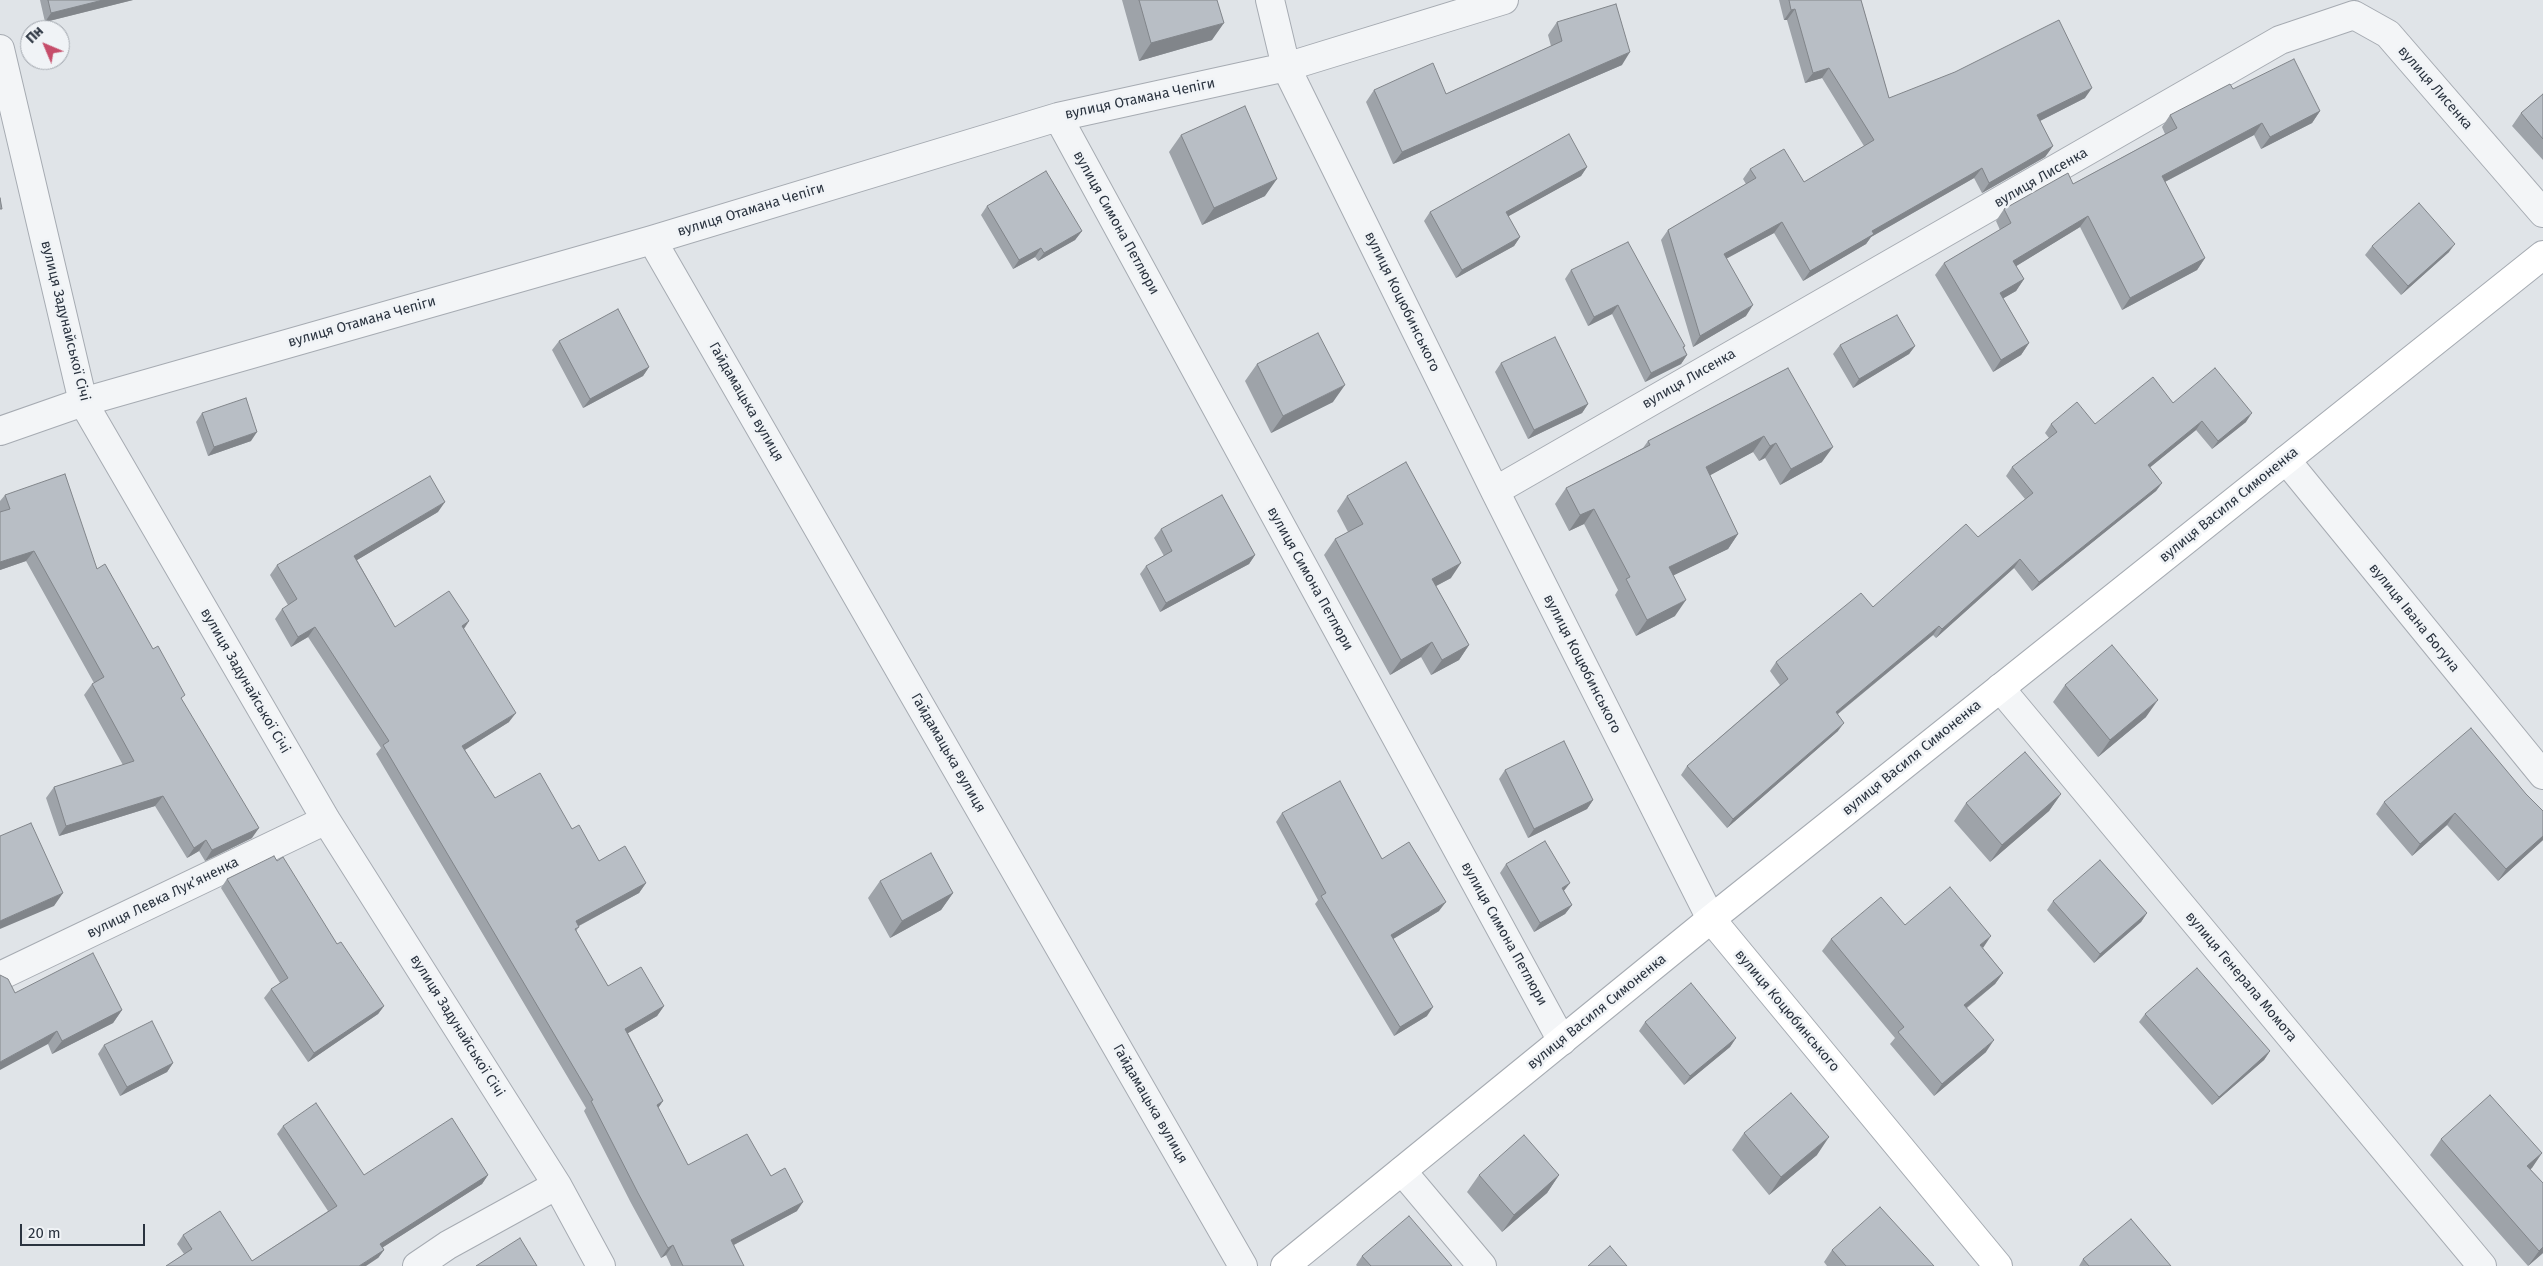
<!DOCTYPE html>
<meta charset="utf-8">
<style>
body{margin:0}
#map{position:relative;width:2543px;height:1266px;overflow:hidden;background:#e0e4e8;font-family:"Fira Sans",sans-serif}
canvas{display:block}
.north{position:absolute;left:20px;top:20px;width:50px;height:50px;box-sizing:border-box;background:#f0f3f6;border:1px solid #a1a6ad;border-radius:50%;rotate:315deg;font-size:14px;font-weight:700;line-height:20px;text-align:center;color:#2a333f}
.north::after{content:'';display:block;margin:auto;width:18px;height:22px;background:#c64d6a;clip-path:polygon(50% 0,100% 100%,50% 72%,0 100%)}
.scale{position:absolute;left:20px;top:1224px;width:125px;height:22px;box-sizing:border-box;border:2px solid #2a333f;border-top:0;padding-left:6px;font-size:15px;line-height:18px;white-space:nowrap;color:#2a333f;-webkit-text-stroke:4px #f0f3f6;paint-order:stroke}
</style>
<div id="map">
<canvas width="2543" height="1266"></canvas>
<div class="north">Пн</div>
<div class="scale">20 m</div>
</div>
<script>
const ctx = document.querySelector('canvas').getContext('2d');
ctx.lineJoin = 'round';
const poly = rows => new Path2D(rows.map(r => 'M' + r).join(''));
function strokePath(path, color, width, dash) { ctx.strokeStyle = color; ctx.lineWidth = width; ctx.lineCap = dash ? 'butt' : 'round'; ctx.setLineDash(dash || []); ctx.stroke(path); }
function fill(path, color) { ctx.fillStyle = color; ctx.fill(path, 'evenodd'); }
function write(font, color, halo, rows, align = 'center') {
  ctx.font = font + ' "Fira Sans",sans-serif'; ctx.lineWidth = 5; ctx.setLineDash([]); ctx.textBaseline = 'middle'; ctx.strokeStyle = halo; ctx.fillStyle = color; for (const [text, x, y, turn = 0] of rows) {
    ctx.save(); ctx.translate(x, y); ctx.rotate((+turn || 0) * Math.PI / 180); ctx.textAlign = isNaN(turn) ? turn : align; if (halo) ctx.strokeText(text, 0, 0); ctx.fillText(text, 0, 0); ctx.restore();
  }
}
const street = poly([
 [1270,0,1286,67,1495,491,1711,919],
 [0,49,83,402,326,820,557,1185,601,1266],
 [1058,117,1562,1041],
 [652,240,1243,1266],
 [0,431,83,402,652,240,1058,117,1286,67,1504,0],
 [2286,460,2543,775],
 [1495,491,2280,40,2354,15,2388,34,2543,213],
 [2000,688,2482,1266],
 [0,976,326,820],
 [1402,1171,1482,1266],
 [417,1266,448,1245,557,1185]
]);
const secondary = poly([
 [1711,919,1998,1266],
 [1285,1266,1711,919,2543,255]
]);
const wall = poly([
 [40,0,133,0,45,22],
 [1122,0,1217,0,1212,40,1139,61],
 [1779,0,1861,0,1889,98,2085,98,2040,121,2053,146,2045,157,1982,193,1974,178,1871,237,1866,244,1803,281,1774,233,1726,259,1746,316,1693,347,1661,240,1668,230,1746,184,1743,179,1750,169,1804,182,1864,146,1822,78,1805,83,1787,20,1784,20],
 [1557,22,1622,65,1393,164,1366,102,1374,90,1446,94,1551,46,1548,35],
 [2233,89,2320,111,2312,123,2261,149,2254,135,2165,182,2205,258,2197,270,2122,310,2080,227,2016,266,2024,279,2016,291,2003,298,2029,343,2021,355,1993,372,1935,275,1944,263,2000,230,1996,221,2004,209,2073,184,2165,134,2162,127,2170,115],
 [2543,94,2543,160,2512,126,2521,113],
 [1181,135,1265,196,1202,225,1169,152],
 [1587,167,1581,176,1508,216,1520,237,1514,246,1456,278,1424,221,1430,212],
 [987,206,1082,231,1075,240,1038,261,1035,257,1013,269,981,215],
 [2372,246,2449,252,2401,295,2365,255],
 [1571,270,1685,346,1684,348,1687,355,1681,364,1645,382,1612,314,1588,326,1565,279],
 [559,341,649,367,643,376,583,408,552,350],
 [1840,345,1915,346,1909,354,1853,388,1833,354],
 [1501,363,1588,404,1582,413,1528,439,1495,372],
 [1257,364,1333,402,1271,433,1245,381],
 [1788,368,1822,462,1780,485,1765,458,1759,461,1753,452,1710,475,1738,534,1728,549,1673,575,1675,616,1636,636,1615,595,1618,590,1584,524,1569,531,1555,504,1566,488,1643,448,1648,441],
 [2173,403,2246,422,2212,449,2196,430,2150,467,2162,483,2156,491,2032,591,2014,568,1936,638,1933,635,1838,714,1838,731,1727,828,1681,775,1687,766,1780,685,1770,671,1776,662,1873,607,1978,537,2025,499,2006,476,2012,467,2049,438,2045,433,2051,424,2095,424],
 [202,413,251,441,208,456,196,422],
 [5,495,97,569,182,700,252,838,205,861,199,851,187,858,155,806,59,836,46,798,54,787,123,765,84,695,92,684,94,683,26,561,0,570,0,501],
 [1347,496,1451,578,1436,586,1469,645,1459,660,1431,675,1421,657,1390,675,1324,555,1335,539,1348,532,1337,511],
 [438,512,357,560,395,627,469,621,464,629,509,722,465,750,495,798,572,829,599,861,646,883,639,893,579,926,576,932,608,986,664,1006,657,1016,628,1033,663,1101,658,1108,688,1165,771,1176,797,1211,734,1245,744,1266,671,1266,666,1255,661,1258,631,1203,584,1111,586,1108,376,754,381,748,308,637,291,647,275,619,282,609,288,605,270,575,277,565],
 [1161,529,1255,555,1249,564,1160,612,1140,574,1146,566,1164,556,1154,538],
 [2065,685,2146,717,2098,757,2053,702],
 [1505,770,1593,800,1587,809,1528,838,1499,779],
 [2061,794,2049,811,1990,862,1954,821,1966,803],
 [2384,802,2543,811,2543,840,2498,881,2447,825,2412,856,2376,814],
 [1282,813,1382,859,1439,911,1393,939,1427,1016,1394,1036,1315,904,1318,900,1276,822],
 [277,861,337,944,384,1006,378,1014,308,1062,264,998,271,989,280,983,221,888,227,879],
 [1506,864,1564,891,1572,905,1565,914,1534,932,1500,873],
 [880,881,953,893,941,910,890,938,868,898],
 [2053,901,2147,913,2141,922,2094,963,2047,910],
 [1905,925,1983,948,2003,973,1995,984,1967,1008,1986,1052,1934,1096,1890,1044,1895,1038,1822,951,1831,939],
 [15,993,122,1010,113,1023,52,1054,48,1044],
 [2145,1014,2270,1051,2264,1060,2212,1105,2139,1022],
 [1645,1022,1736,1038,1730,1047,1684,1085,1639,1031],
 [104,1045,173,1063,167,1072,120,1096,98,1054],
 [283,1126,364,1175,488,1175,482,1184,383,1247,384,1250,378,1258,166,1266,184,1254,177,1244,183,1235,252,1261,328,1211,277,1134],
 [1744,1133,1817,1155,1769,1195,1732,1150],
 [2441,1139,2542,1153,2530,1169,2543,1183,2543,1253,2528,1266,2430,1155],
 [1479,1175,1559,1175,1547,1193,1502,1232,1467,1192],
 [1832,1250,1934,1266,1827,1266,1824,1262],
 [1362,1256,1452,1266,1357,1266,1356,1265],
 [2083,1259,2171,1266,2079,1266]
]);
const shadedWall = poly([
 [103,0,133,0,45,22,51,13],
 [1795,9,1787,20,1784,20,1791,10],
 [1224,23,1212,40,1139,61,1151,43],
 [1630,52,1622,65,1393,164,1402,152],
 [1829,68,1822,78,1805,83,1813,73],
 [2092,88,2085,98,2030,126,2037,115],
 [2320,111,2312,123,2261,149,2270,137],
 [2262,123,2254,135,2153,188,2162,176],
 [2053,146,2045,157,1982,193,1989,183],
 [1587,167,1581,176,1500,221,1506,212],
 [1982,168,1974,178,1871,237,1866,244,1803,281,1810,271,1872,231],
 [1277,179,1265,196,1202,225,1214,208],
 [2088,216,2080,227,2005,273,2013,261],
 [1782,222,1774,233,1716,264,1724,254],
 [1082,231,1075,240,1038,261,1044,253],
 [1520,237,1514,246,1456,278,1462,270],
 [2455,244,2449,252,2401,295,2408,286],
 [1041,248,1035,257,1013,269,1019,260],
 [2205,258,2197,270,2122,310,2130,298],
 [2024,279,2016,291,1992,305,2000,293],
 [1618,305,1612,314,1588,326,1594,317],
 [1753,305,1746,316,1693,347,1700,336],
 [2029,343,2021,355,1993,372,2001,360],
 [1915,346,1909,354,1853,388,1859,379],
 [1687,355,1681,364,1645,382,1651,373],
 [649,367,643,376,583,408,590,399],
 [1345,385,1333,402,1271,433,1283,416],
 [1588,404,1582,413,1528,439,1534,430],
 [2252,413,2246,422,2212,449,2218,441],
 [2202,421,2196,430,2142,474,2148,465],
 [257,432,251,441,208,456,214,447],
 [1764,436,1753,452,1696,483,1706,467],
 [1776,443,1765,458,1759,461,1770,446],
 [1833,447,1822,462,1780,485,1791,469],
 [2162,483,2156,491,2032,591,2039,582],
 [445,502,438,512,347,566,354,556],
 [1594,509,1584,524,1569,531,1580,515],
 [1738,534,1728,549,1658,583,1669,567],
 [34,551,26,561,0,570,0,562],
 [1255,555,1249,564,1160,612,1166,603],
 [2020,559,2014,568,1936,638,1942,629],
 [1461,563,1451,578,1421,594,1432,579],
 [1686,600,1675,616,1636,636,1647,620],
 [469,621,462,631,462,626],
 [1939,626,1933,635,1830,720,1836,712],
 [315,627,308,637,291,647,298,637],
 [1432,642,1421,657,1390,675,1401,660],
 [1469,645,1459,660,1431,675,1442,660],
 [2158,700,2146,717,2098,757,2110,740],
 [516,713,509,722,455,756,462,746],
 [1844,723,1838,731,1727,828,1733,819],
 [2061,794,2049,811,1990,862,2002,845],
 [163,796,155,806,59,836,66,826],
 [1593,800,1587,809,1528,838,1534,829],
 [2455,813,2447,825,2412,856,2420,844],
 [259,828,252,838,205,861,212,850],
 [2543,836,2543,840,2498,881,2506,869],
 [206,840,199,851,187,858,194,848],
 [646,883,639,893,569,931,576,921],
 [1570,883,1563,892,1562,888],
 [63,893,54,906,0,929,0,921],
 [953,893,941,910,890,938,902,921],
 [1446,902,1439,911,1385,944,1391,935],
 [1572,905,1565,914,1534,932,1540,923],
 [2147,913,2141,922,2094,963,2100,954],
 [1991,936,1983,948,1980,945],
 [2003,973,1995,984,1956,1016,1964,1005],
 [384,1006,378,1014,308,1062,314,1053],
 [664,1006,657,1016,618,1039,625,1029],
 [1433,1007,1427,1016,1394,1036,1400,1027],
 [122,1010,113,1023,52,1054,62,1041],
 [57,1031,48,1044,0,1070,0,1062],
 [1736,1038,1730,1047,1684,1085,1690,1076],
 [1994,1040,1986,1052,1934,1096,1942,1084],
 [2270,1051,2264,1060,2212,1105,2219,1097],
 [173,1063,167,1072,120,1096,127,1087],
 [663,1101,656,1111,657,1105],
 [1829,1137,1817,1155,1769,1195,1781,1177],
 [2542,1153,2532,1168,2517,1181,2527,1166],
 [488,1175,482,1184,374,1253,380,1244],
 [1559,1175,1547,1193,1502,1232,1514,1215],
 [803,1202,797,1211,724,1250,731,1240],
 [673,1245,666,1255,661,1258,668,1248],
 [2543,1247,2543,1253,2528,1266,2539,1251],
 [384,1250,378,1258,366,1266,359,1266]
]);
const building = poly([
 [48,0,103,0,51,13,48,0],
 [1139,0,1217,0,1224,23,1151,43,1139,0],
 [1789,0,1861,0,1889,98,1955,72,2059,20,2092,88,2037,115,2053,146,1989,183,1982,168,1872,231,1874,234,1810,271,1782,222,1724,254,1753,305,1700,336,1668,230,1756,178,1750,169,1784,149,1804,182,1874,140,1829,68,1813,73,1795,9,1791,10,1789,0],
 [1616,4,1630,52,1402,152,1374,90,1433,63,1446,94,1562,41,1557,22,1616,4],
 [2294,59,2320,111,2270,137,2262,123,2162,176,2205,258,2130,298,2088,216,2013,261,2024,279,2000,293,2029,343,2001,360,1944,263,2011,223,2004,209,2068,173,2073,184,2177,128,2170,115,2230,84,2233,89,2294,59],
 [2543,94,2543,139,2521,113,2543,94],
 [1245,106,1277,179,1214,208,1181,135,1245,106],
 [1569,134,1587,167,1506,212,1520,237,1462,270,1430,212,1569,134],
 [1046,171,1082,231,1044,253,1041,248,1019,260,987,206,1046,171],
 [0,198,2,209,0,209,0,198],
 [2419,203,2455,244,2408,286,2372,246,2419,203],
 [1628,242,1685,346,1683,347,1687,355,1651,373,1618,305,1594,317,1571,270,1628,242],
 [618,309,649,367,590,399,559,341,618,309],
 [1897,315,1915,346,1859,379,1840,345,1897,315],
 [1318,333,1345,385,1283,416,1257,364,1318,333],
 [1555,337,1588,404,1534,430,1501,363,1555,337],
 [1788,368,1833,447,1791,469,1776,443,1770,446,1764,436,1706,467,1738,534,1669,567,1686,600,1647,620,1626,579,1630,577,1594,509,1580,515,1566,488,1650,445,1648,441,1788,368],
 [2215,368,2252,413,2218,441,2202,421,2148,465,2162,483,2039,582,2020,559,1942,629,1939,626,1836,712,1844,723,1733,819,1687,766,1788,679,1776,662,1861,593,1873,607,1966,524,1978,537,2033,493,2012,467,2057,432,2051,424,2077,402,2095,424,2153,377,2173,403,2215,368],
 [246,398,257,432,214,447,202,413,246,398],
 [1406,462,1461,563,1432,579,1469,645,1442,660,1432,642,1401,660,1335,539,1363,524,1347,496,1406,462],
 [65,474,97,569,105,564,153,649,158,646,185,695,181,698,259,828,212,850,206,840,194,848,163,796,66,826,54,787,134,761,92,684,104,677,34,551,0,562,0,512,10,509,5,495,65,474],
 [430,476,445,502,354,556,395,627,449,591,469,621,462,626,516,713,462,746,495,798,540,773,572,829,579,825,599,861,625,846,646,883,576,921,579,927,575,929,608,986,641,967,664,1006,625,1029,663,1101,657,1105,688,1165,747,1134,771,1176,785,1168,803,1202,731,1240,744,1266,683,1266,673,1245,668,1248,638,1193,591,1101,593,1100,383,745,389,741,315,627,298,637,282,609,297,599,277,565,430,476],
 [1222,495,1255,555,1166,603,1146,566,1172,551,1161,529,1222,495],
 [2112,645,2158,700,2110,740,2065,685,2112,645],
 [2471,728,2526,794,2543,811,2543,836,2506,869,2455,813,2420,844,2384,802,2471,728],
 [1564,741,1593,800,1534,829,1505,770,1564,741],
 [2025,752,2061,794,2002,845,1966,803,2025,752],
 [1340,781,1382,859,1409,842,1446,902,1391,935,1433,1007,1400,1027,1321,896,1326,893,1282,813,1340,781],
 [31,823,63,893,0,921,0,836,31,823],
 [1545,841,1570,883,1562,888,1572,905,1540,923,1506,864,1545,841],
 [931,853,953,893,902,921,880,881,931,853],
 [274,856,277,861,283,857,337,944,341,942,384,1006,314,1053,271,989,288,978,227,879,274,856],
 [2100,860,2147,913,2100,954,2053,901,2100,860],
 [1950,887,1991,936,1980,945,2003,973,1964,1005,1994,1040,1942,1084,1898,1032,1904,1027,1831,939,1881,897,1905,925,1950,887],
 [93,953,122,1010,62,1041,57,1031,0,1062,0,975,8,979,15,993,93,953],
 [2197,968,2270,1051,2219,1097,2145,1014,2197,968],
 [1691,983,1736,1038,1690,1076,1645,1022,1691,983],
 [152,1021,173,1063,127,1087,104,1045,152,1021],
 [1791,1093,1829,1137,1781,1177,1744,1133,1791,1093],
 [2490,1095,2542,1153,2527,1166,2543,1183,2543,1247,2539,1251,2441,1139,2490,1095],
 [316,1103,364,1175,452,1118,488,1175,380,1244,384,1250,359,1266,166,1266,192,1249,183,1235,220,1211,252,1261,337,1206,283,1126,316,1103],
 [1524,1135,1559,1175,1514,1215,1479,1175,1524,1135],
 [1880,1207,1934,1266,1846,1266,1832,1250,1880,1207],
 [1409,1216,1452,1266,1371,1266,1362,1256,1409,1216],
 [2131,1219,2171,1266,2089,1266,2083,1259,2131,1219],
 [520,1238,537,1266,476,1266,520,1238],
 [1610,1246,1627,1266,1588,1266,1610,1246]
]);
const streetNames = [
 ["вулиця Лисенка",2435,88,49],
 ["вулиця Отамана Чепіги",1140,99,-12],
 ["вулиця Лисенка",2041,178,-30],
 ["вулиця Отамана Чепіги",751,210,-17],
 ["вулиця Симона Петлюри",1116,223,61],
 ["вулиця Коцюбинського",1402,302,64],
 ["вулиця Задунайської Січі",65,321,76],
 ["вулиця Отамана Чепіги",362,322,-16],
 ["вулиця Лисенка",1689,379,-30],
 ["Гайдамацька вулиця",746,402,60],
 ["вулиця Василя Симоненка",2229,505,-39],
 ["вулиця Симона Петлюри",1310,579,61],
 ["вулиця Івана Богуна",2414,618,51],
 ["вулиця Коцюбинського",1582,664,63],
 ["вулиця Задунайської Січі",245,681,60],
 ["Гайдамацька вулиця",948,753,60],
 ["вулиця Василя Симоненка",1912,758,-39],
 ["вулиця Левка Лукʼяненка",163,898,-26],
 ["вулиця Симона Петлюри",1504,934,61],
 ["вулиця Генерала Момота",2241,977,50],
 ["вулиця Коцюбинського",1787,1011,50],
 ["вулиця Василя Симоненка",1597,1012,-39],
 ["вулиця Задунайської Січі",457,1026,58],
 ["Гайдамацька вулиця",1150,1104,60]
];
strokePath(street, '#a6abb2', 30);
strokePath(secondary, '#a6abb2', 30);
strokePath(street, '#f3f5f7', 28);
strokePath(secondary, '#fff', 28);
fill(wall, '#9ea3a9');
fill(shadedWall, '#81858a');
fill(building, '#b8bec5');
strokePath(building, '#81858a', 1);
write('14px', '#2a333f', '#f0f3f6', streetNames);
</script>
